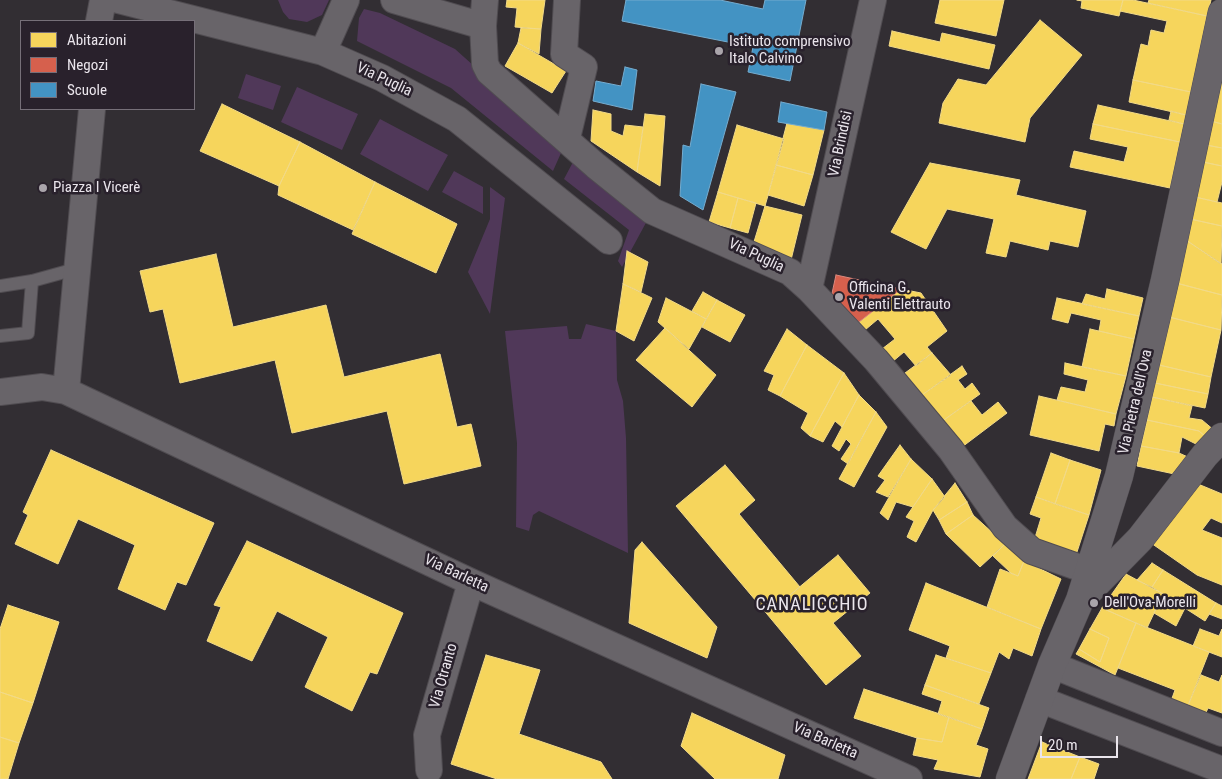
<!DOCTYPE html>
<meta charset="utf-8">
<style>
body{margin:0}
#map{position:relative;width:1222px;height:779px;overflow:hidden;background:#322e33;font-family:"Roboto Condensed",sans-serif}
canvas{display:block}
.legend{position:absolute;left:20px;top:20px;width:175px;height:90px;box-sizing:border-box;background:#29212c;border:1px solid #766f79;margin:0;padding:6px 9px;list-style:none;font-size:15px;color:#eae5ec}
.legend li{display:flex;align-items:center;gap:10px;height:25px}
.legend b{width:25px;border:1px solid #766f79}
.scale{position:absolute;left:1040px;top:736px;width:78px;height:22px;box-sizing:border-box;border:2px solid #eae5ec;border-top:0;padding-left:6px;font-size:15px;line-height:18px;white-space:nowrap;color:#eae5ec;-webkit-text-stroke:4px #29212c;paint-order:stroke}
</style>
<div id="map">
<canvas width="1222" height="779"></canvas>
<ul class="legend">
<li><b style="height:14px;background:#f6d55c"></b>Abitazioni</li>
<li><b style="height:14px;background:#d6604d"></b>Negozi</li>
<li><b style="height:14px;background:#4393c3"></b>Scuole</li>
</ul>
<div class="scale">20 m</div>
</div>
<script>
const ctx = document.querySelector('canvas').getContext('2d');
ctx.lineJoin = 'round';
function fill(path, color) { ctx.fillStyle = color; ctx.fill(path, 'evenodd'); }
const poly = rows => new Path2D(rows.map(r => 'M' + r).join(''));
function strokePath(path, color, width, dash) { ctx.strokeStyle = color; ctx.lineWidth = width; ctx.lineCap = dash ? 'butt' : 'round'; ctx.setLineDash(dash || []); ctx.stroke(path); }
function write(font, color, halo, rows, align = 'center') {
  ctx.font = font + ' "Roboto Condensed",sans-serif'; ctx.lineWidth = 5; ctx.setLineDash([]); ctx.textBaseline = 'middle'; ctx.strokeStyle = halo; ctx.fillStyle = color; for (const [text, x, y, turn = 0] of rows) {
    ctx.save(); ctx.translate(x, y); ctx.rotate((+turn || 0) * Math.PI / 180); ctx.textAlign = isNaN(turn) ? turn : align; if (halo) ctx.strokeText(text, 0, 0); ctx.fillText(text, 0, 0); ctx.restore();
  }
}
const green = poly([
 [278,0,329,0,322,15,307,22,289,19,283,12],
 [364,9,380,13,455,49,502,91,561,153,553,171,451,88,357,41,359,18],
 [246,74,281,86,273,110,238,98],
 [297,87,358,114,342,150,281,122],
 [380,119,448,155,428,191,360,154],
 [573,162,648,219,622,267,618,261,629,230,564,179],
 [454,171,483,187,483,214,442,192],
 [490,187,505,198,490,314,468,272,490,219],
 [586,324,616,331,617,380,623,401,626,438,628,553,539,511,533,515,529,531,516,527,517,443,505,331,567,326,569,339,581,339]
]);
const homes = poly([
 [507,0,545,0,541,29,515,27,517,8,506,7,507,0],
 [940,0,1004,0,996,36,935,23,940,0],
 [1077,0,1123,0,1119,16,1081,8,1082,1,1077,0],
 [1123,0,1133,0,1207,16,1191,92,1133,80,1141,44,1148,46,1151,30,1164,33,1167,21,1120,11,1123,0],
 [1149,0,1211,0,1207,16,1148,3,1149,0],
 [1040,20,1082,55,1030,118,1025,142,939,123,943,103,958,79,986,85,1040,20],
 [521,28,541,29,539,54,518,43,521,28],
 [892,31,940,42,942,33,995,45,989,69,889,46,892,31],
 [518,43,566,71,552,93,505,66,518,43],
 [1133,80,1191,92,1186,115,1129,102,1133,80],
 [1220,80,1222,80,1222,124,1211,121,1220,80],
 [222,104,300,142,279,186,200,151,222,104],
 [1098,105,1184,124,1180,142,1093,124,1098,105],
 [593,110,611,114,611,131,623,136,625,125,643,127,637,172,591,141,593,110],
 [1171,111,1186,115,1184,124,1169,120,1171,111],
 [645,114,665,116,660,186,637,172,645,114],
 [1211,121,1222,124,1222,148,1206,145,1211,121],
 [787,123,824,130,813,175,776,165,787,123],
 [1093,124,1180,142,1170,188,1070,167,1074,151,1124,162,1128,147,1090,139,1093,124],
 [737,125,784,139,765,206,718,192,737,125],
 [300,142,375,182,353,230,278,195,279,186,300,142],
 [1206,145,1222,148,1222,166,1203,162,1206,145],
 [1203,162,1222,166,1222,182,1217,202,1195,197,1203,162],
 [930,163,1020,180,1016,195,1086,211,1078,247,1050,241,1048,250,1010,241,1006,257,986,253,994,219,947,209,926,249,891,232,930,163],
 [776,165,813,175,804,206,768,195,776,165],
 [375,182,457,224,436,273,352,234,375,182],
 [718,192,738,198,730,228,709,222,718,192],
 [1195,197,1222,203,1222,226,1190,219,1195,197],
 [738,198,756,203,748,233,730,228,738,198],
 [765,206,802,215,791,260,753,245,765,206],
 [1190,219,1222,226,1221,264,1186,240,1190,219],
 [1186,240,1222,264,1222,295,1176,283,1186,240],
 [627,251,648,262,641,292,623,284,627,251],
 [216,254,233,327,326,305,344,377,440,354,457,427,471,424,481,466,404,484,387,411,292,433,275,360,180,383,163,309,150,312,140,271,216,254],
 [1176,283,1222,295,1221,330,1169,317,1176,283],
 [623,284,652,298,634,341,616,331,623,284],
 [901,289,921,293,947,331,927,347,932,353,916,366,904,352,892,362,882,349,895,339,878,319,865,330,859,322,901,289],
 [1107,289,1143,298,1139,316,1082,304,1086,294,1105,299,1107,289],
 [703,292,717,300,706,319,692,311,703,292],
 [666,298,706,319,689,349,658,322,666,298],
 [1057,298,1139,316,1134,339,1099,331,1101,320,1071,313,1068,323,1052,319,1057,298],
 [717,300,745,315,730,342,702,327,717,300],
 [1169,317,1221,330,1211,377,1159,365,1169,317],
 [665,328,716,375,692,407,636,360,665,328],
 [787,329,807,345,780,396,768,390,774,375,764,371,787,329],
 [1090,329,1134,339,1126,376,1082,367,1090,329],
 [807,345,844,373,810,436,801,428,808,413,780,396,807,345],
 [932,353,951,375,922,395,905,373,932,353],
 [1065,363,1126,376,1116,414,1057,400,1061,387,1085,392,1088,380,1064,374,1065,363],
 [1159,365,1211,377,1208,394,1155,383,1159,365],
 [962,366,967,374,958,380,965,389,972,383,980,394,941,422,922,395,962,366],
 [844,373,859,395,842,427,835,421,823,442,810,436,844,373],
 [1155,383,1208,394,1205,408,1152,397,1155,383],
 [859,395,876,412,848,464,841,459,851,444,846,439,839,451,832,446,859,395],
 [1039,396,1116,414,1114,426,1105,424,1099,451,1030,435,1039,396],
 [1152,397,1192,406,1189,418,1202,420,1215,431,1207,438,1199,431,1147,420,1152,397],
 [971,401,982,415,998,402,1007,413,962,447,941,422,971,401],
 [876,412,887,427,854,487,839,479,876,412],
 [1147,420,1199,431,1207,438,1202,447,1182,437,1179,453,1141,446,1147,420],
 [900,445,911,459,888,497,876,492,885,480,878,476,900,445],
 [1141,446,1179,453,1190,458,1179,475,1137,466,1141,446],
 [51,450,214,523,186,585,177,582,165,610,118,589,135,545,78,519,58,564,15,544,28,515,23,512,51,450],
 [1051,453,1070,460,1055,504,1036,497,1051,453],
 [911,459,932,479,913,507,896,502,888,520,880,513,911,459],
 [1070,460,1101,470,1089,515,1055,504,1070,460],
 [725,465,755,500,739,514,800,587,767,614,676,506,725,465],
 [932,479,945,497,933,510,916,542,907,537,914,521,906,517,932,479],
 [955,483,967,502,939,520,933,510,955,483],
 [1198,484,1222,494,1222,523,1211,518,1202,530,1222,538,1222,585,1197,575,1151,543,1198,484],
 [1036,497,1089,515,1076,555,1034,541,1041,518,1030,514,1036,497],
 [967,502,973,515,946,534,939,520,967,502],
 [973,515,1005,544,980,567,946,534,973,515],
 [247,541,403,613,377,674,370,672,352,711,305,687,328,637,277,611,252,661,207,641,221,607,214,605,247,541],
 [642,542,717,627,707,658,629,623,635,550,642,542],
 [1005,544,1024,561,1018,576,1011,573,993,556,1005,544],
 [838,555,870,593,833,623,861,656,826,685,767,614,838,555],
 [1024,561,1061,579,1041,629,987,607,1000,569,1018,576,1024,561],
 [1152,563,1163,570,1152,587,1137,580,1152,563],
 [1163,570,1216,603,1205,621,1152,587,1163,570],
 [1126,574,1163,594,1147,628,1102,608,1126,574],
 [926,583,1041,629,1032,656,1013,648,1009,659,999,652,991,673,946,658,950,646,909,630,926,583],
 [1163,594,1185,608,1176,626,1154,613,1163,594],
 [1216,603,1222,606,1222,619,1209,614,1216,603],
 [8,605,59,622,33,703,0,692,0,629,8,605],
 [1102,608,1136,623,1115,675,1076,654,1079,649,1100,662,1109,638,1090,629,1102,608],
 [1136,623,1209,652,1187,708,1171,701,1175,690,1118,668,1136,623],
 [1090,629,1109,638,1100,662,1079,649,1090,629],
 [1200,629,1219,636,1222,629,1222,657,1193,646,1200,629],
 [486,655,540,670,519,734,601,762,612,779,497,779,451,764,486,655],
 [936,655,991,673,979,704,925,685,936,655],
 [1201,675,1219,682,1222,675,1222,713,1208,708,1205,715,1187,708,1201,675],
 [925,685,989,708,982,729,938,714,942,701,922,694,925,685],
 [864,689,949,717,942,742,917,738,854,718,864,689],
 [0,692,33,703,19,743,0,737,0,692],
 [692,713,785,755,778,779,715,779,681,746,692,713],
 [949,717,982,729,976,745,988,749,980,777,934,769,938,760,913,755,917,738,942,742,949,717],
 [0,737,19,743,8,779,0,779,0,737],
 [1042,742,1080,757,1071,779,1028,779,1042,742],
 [1080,757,1099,764,1094,779,1071,779,1080,757]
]);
const shops = poly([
 [836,275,901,289,859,322,831,298,836,275]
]);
const schools = poly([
 [626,0,720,0,763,9,765,0,806,0,790,81,748,72,753,47,622,21,626,0],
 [625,67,637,70,632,110,593,101,596,81,621,86,625,67],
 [701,84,736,92,703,210,680,196,683,145,690,147,701,84],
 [781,102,827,112,824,130,778,122,781,102]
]);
const service = poly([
 [0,286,32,281,79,268],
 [0,336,28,333,32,281]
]);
const minor = poly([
 [118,0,323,52,382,78,457,119,609,241],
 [394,0,483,26],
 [485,0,483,26,485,64,489,72,596,166,652,211,790,272,809,289,876,360,951,450,1005,527,1032,551,1089,571],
 [99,21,103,0],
 [323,52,346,0],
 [567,138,584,67,564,54,567,0],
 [809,289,873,0],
 [66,391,92,109],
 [0,392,42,387,66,391,471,582,909,779],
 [1052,665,1222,733],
 [1039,699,1222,770],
 [429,770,427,735,471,582]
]);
const secondary = poly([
 [1084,596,1140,539,1205,455,1222,437],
 [1010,779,1052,665,1080,600,1119,476,1165,280,1222,13]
]);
const markers = [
 [719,51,5,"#aaa5ab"],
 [43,188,5,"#aaa5ab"],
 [839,297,5,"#aaa5ab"],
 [1094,603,5,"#aaa5ab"]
];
const poiNames = [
 ["Istituto comprensivo",729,42],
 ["Italo Calvino",729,59],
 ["Piazza I Vicerè",53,188],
 ["Officina G.",849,288],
 ["Valenti Elettrauto",849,305],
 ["Dell'Ova-Morelli",1104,603]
];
const streetNames = [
 ["Via Puglia",384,80,25],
 ["Via Brindisi",841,144,-78],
 ["Via Puglia",756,256,25],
 ["Via Pietra dell'Ova",1136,402,-77],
 ["Via Barletta",456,574,25],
 ["Via Otranto",444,676,-74],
 ["Via Barletta",825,741,24]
];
const quarterNames = [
 ["CANALICCHIO",812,605]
];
fill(green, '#503859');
fill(homes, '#f6d55c');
strokePath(homes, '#f2da87', 1);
fill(shops, '#d6604d');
strokePath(shops, '#dc887d', 1);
fill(schools, '#4393c3');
strokePath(schools, '#75accf', 1);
strokePath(service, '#504c51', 14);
strokePath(minor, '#504c51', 28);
strokePath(secondary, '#504c51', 29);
strokePath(service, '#686469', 12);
strokePath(minor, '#686469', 26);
strokePath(secondary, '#686469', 28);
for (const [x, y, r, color] of markers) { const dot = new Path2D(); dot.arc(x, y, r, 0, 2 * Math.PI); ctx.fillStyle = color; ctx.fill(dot); strokePath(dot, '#29212c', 2); }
write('15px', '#eae5ec', '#29212c', poiNames, 'left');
write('15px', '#eae5ec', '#29212c', streetNames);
ctx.letterSpacing = '1px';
write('18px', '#eae5ec', '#29212c', quarterNames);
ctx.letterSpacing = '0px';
</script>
